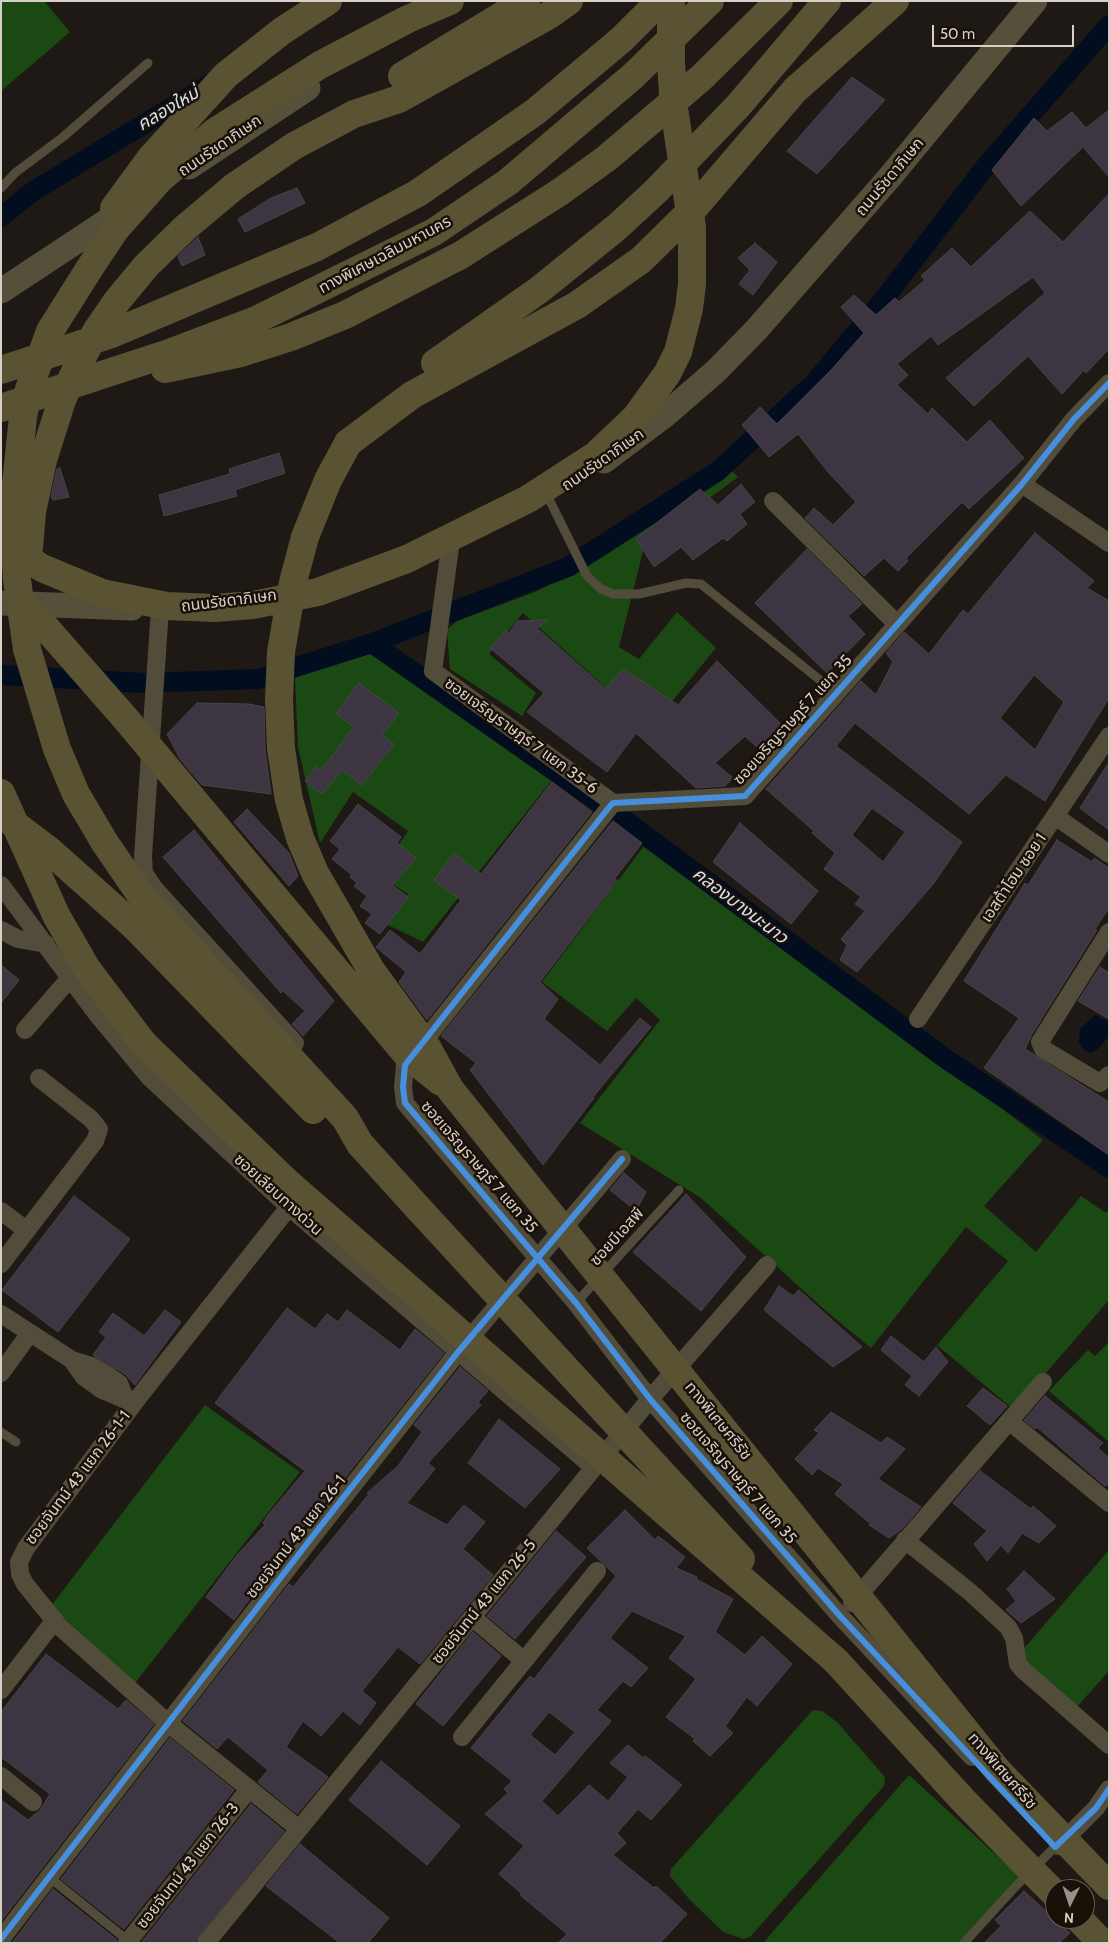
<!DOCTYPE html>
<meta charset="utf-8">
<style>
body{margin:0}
#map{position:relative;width:1110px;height:1944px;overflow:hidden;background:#1e1914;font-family:Cabin,sans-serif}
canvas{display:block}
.frame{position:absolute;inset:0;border:2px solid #d7d0c9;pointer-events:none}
.north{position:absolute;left:1045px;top:1879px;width:50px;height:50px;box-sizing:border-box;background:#191007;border:1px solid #655d55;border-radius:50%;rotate:184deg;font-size:14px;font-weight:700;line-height:20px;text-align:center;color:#d7d0c9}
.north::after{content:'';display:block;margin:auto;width:18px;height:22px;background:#96908a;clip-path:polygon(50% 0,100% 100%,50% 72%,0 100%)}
.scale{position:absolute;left:932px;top:25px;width:142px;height:22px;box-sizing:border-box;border:2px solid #d7d0c9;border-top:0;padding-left:6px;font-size:15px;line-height:18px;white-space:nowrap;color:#d7d0c9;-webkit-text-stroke:4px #191007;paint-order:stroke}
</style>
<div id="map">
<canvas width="1110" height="1944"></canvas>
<div class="frame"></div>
<div class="north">N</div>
<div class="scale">50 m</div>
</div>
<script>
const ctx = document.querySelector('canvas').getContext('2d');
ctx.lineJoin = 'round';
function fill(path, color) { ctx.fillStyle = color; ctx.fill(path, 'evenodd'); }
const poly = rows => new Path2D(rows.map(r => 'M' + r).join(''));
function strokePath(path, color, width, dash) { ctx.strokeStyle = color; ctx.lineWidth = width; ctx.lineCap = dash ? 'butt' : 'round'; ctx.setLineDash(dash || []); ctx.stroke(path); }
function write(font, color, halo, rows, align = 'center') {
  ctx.font = font + ' Cabin,"Noto Sans Thai",sans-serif'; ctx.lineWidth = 5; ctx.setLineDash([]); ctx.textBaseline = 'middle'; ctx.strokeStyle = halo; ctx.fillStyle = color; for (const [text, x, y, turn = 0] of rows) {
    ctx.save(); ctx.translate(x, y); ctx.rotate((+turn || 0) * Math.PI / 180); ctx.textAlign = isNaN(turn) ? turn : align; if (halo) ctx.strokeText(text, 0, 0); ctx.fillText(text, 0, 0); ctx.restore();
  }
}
const green = poly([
 [1,1,44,1,70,32,1,91],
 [732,471,738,477,644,547,619,647,639,659,677,612,716,648,669,705,614,695,523,613,489,654,536,693,522,716,450,669,447,630,457,621,535,592,571,573,632,536],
 [378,653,552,780,423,942,386,924,408,894,389,882,385,865,408,831,353,792,320,843,298,747,295,677,361,654],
 [644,846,899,1030,1043,1140,984,1206,1036,1252,1081,1196,1106,1213,1109,1209,1109,1300,1014,1410,937,1345,1008,1261,966,1227,871,1348,826,1311,701,1198,580,1123,660,1020,636,998,607,1031,542,982],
 [1109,1342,1109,1442,1049,1391,1088,1350,1095,1356],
 [205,1405,300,1472,135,1683,51,1606],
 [1109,1550,1109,1671,1074,1710,1014,1660],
 [813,1710,822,1711,837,1722,885,1777,884,1786,751,1936,744,1939,734,1936,723,1932,689,1899,670,1876,671,1869],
 [909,1775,1020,1877,960,1943,763,1943]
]);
const water = poly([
 [1095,1015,1109,1022,1109,1036,1098,1049,1091,1053,1084,1050,1079,1043,1080,1029]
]);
const canal = poly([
 [1,217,32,192,210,84],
 [372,643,626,821,946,1059,1109,1168],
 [1,675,144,683,258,679,372,643,568,567,718,471,816,381,880,304,986,166,1109,25]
]);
const building = poly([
 [852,77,885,100,817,174,787,151,852,77],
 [1109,110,1109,177,1083,147,1021,206,992,170,1034,118,1047,131,1072,112,1086,128,1109,110],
 [297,188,305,203,245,232,238,219,271,198,297,188],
 [1109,194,1109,349,1086,373,1084,370,1062,394,1028,356,974,406,946,378,1045,293,1033,277,938,345,931,336,897,364,908,375,897,385,928,414,932,408,967,442,990,420,1024,458,969,509,962,502,906,558,908,561,898,571,884,558,864,576,805,518,814,508,833,525,856,502,828,472,798,434,769,457,742,425,760,407,777,424,831,370,864,333,841,307,854,295,876,315,895,298,899,302,925,280,921,276,952,248,971,267,1030,211,1063,242,1109,194],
 [198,237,205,255,182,266,178,256,198,237],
 [755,243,777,262,753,295,739,284,750,270,738,258,755,243],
 [279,453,285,473,235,490,237,496,164,516,159,495,230,474,229,469,279,453],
 [60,468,69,497,53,500,51,496,57,469,60,468],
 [741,484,755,502,740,514,747,524,727,541,723,538,693,560,681,547,654,567,636,539,700,489,718,505,741,484],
 [1035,533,1094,581,1087,588,1109,601,1109,698,1045,801,1006,775,969,814,855,723,836,746,962,842,934,883,857,972,840,960,847,945,841,939,865,911,855,904,861,897,824,869,835,853,812,833,814,831,766,789,861,681,876,695,893,662,886,653,904,632,929,654,963,610,968,614,1035,533],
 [1034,675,1064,702,1035,750,1000,718,1034,675],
 [872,808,905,832,883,862,852,835,872,808],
 [807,549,862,604,848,616,865,634,827,673,755,603,807,549],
 [548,620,537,628,606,689,623,669,678,705,717,661,781,724,758,748,745,736,715,763,733,778,725,786,696,788,636,733,607,772,527,712,544,693,490,648,506,630,509,633,517,621,548,620],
 [359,683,399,713,382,735,394,744,362,785,342,770,322,794,305,781,316,767,321,771,354,727,336,714,359,683],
 [197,703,249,704,264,707,265,750,271,794,202,785,180,759,167,734,197,703],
 [1109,762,1109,830,1080,808,1109,762],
 [552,782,592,812,427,1020,399,982,406,972,376,947,390,930,420,954,461,900,434,880,454,853,481,874,552,782],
 [358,804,401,837,397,843,416,858,392,885,408,897,380,934,365,923,372,914,360,906,367,896,354,886,357,883,350,877,352,875,332,859,340,849,330,841,358,804],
 [247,809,289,853,298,876,289,886,234,822,247,809],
 [613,821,642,843,615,878,617,881,540,982,558,999,544,1019,600,1065,640,1018,651,1027,593,1097,594,1098,543,1165,470,1070,476,1063,441,1036,613,821],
 [740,823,818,891,791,924,713,862,740,823],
 [194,830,334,1001,303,1036,292,1024,305,1011,283,991,281,993,163,857,194,830],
 [1057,840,1092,862,1094,858,1109,868,1109,908,1095,929,1097,930,1032,1034,1025,1049,1109,1102,1109,1155,984,1068,1019,1018,964,981,1025,883,1028,885,1057,840],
 [1,965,19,980,1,1003,1,965],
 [1100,967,1109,973,1109,1019,1078,1001,1100,967],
 [624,1173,646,1192,636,1211,610,1190,624,1173],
 [686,1194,746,1257,701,1311,633,1252,686,1194],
 [74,1196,130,1239,58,1332,2,1290,74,1196],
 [779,1286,793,1296,799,1290,862,1347,833,1367,764,1310,779,1286],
 [287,1308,315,1329,327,1314,338,1322,347,1310,400,1350,415,1329,444,1353,340,1484,296,1536,234,1620,206,1597,237,1555,265,1525,263,1523,268,1515,305,1471,215,1403,287,1308],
 [165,1310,181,1322,135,1385,125,1374,93,1355,106,1337,99,1332,113,1313,144,1336,165,1310],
 [891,1336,924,1362,936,1347,948,1362,919,1396,905,1385,912,1376,881,1350,891,1336],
 [460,1367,488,1391,478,1402,481,1405,428,1463,435,1469,407,1503,447,1525,464,1505,485,1522,463,1549,493,1575,420,1664,398,1647,362,1691,376,1703,360,1725,343,1711,321,1736,303,1721,286,1747,328,1777,297,1814,258,1782,268,1770,228,1737,217,1749,183,1721,289,1584,293,1587,369,1494,367,1493,398,1466,422,1432,414,1425,460,1367],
 [983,1388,1007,1406,990,1425,967,1406,983,1388],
 [1045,1396,1103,1443,1098,1448,1109,1458,1109,1483,1105,1486,1037,1427,1035,1429,1024,1420,1045,1396],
 [831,1412,881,1443,887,1437,905,1449,878,1479,921,1507,902,1529,889,1538,869,1525,871,1524,835,1494,843,1484,818,1468,812,1475,795,1459,819,1433,814,1430,831,1412],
 [499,1419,560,1469,525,1508,468,1463,499,1419],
 [980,1471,1031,1509,1033,1506,1056,1526,1039,1543,1022,1533,1008,1553,1001,1545,987,1561,974,1544,987,1531,953,1503,980,1471],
 [625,1510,655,1540,658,1536,685,1557,676,1568,697,1577,696,1579,733,1599,715,1632,745,1655,762,1636,792,1664,757,1706,747,1697,725,1726,733,1733,710,1756,693,1741,695,1739,666,1717,696,1679,669,1658,686,1636,632,1611,610,1638,648,1668,631,1687,623,1681,597,1710,611,1721,542,1801,558,1816,589,1785,608,1801,628,1777,610,1763,628,1745,643,1758,645,1756,682,1785,651,1820,638,1809,617,1833,626,1843,613,1855,654,1888,656,1886,687,1914,660,1943,558,1943,567,1934,520,1895,522,1894,499,1874,524,1846,485,1814,508,1793,504,1789,512,1781,471,1748,530,1676,534,1679,616,1576,587,1548,625,1510],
 [549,1712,575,1732,555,1755,530,1735,549,1712],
 [556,1531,586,1557,515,1639,487,1616,556,1531],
 [1024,1571,1055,1599,1021,1623,1006,1610,1016,1601,1007,1589,1024,1571],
 [473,1632,501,1656,443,1726,416,1704,473,1632],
 [46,1654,118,1709,126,1700,154,1724,1,1921,1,1800,28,1820,41,1809,50,1794,1,1757,1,1712,46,1654],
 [170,1738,234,1790,124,1929,61,1879,170,1738],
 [381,1761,460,1826,427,1865,349,1800,381,1761],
 [251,1804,284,1831,194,1943,141,1943,251,1804],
 [300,1844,389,1918,368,1943,340,1943,266,1886,300,1844],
 [53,1889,117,1940,117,1943,12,1943,53,1889],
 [1024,1891,1070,1933,1059,1943,984,1943,1001,1926,995,1920,1024,1891]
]);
const lane = poly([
 [1,188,15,173,63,137,148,63],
 [548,497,587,576,601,589,613,594,639,594,686,583,701,584,836,693],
 [576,1303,679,1190],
 [1,1432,16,1442],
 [49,1877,131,1943],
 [964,1943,1015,1887,1055,1847]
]);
const street = poly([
 [1022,484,1109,543],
 [773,501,896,623],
 [450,548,433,671,613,803],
 [160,609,143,856,144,873,154,888,295,1043],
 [1055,816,1109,854],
 [1,885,96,1013,150,1078,289,1207,593,1467],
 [1,930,18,939,46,944],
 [1109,932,1040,1042,1043,1049,1100,1083,1109,1075],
 [918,1019,1109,736],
 [25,1030,70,978],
 [289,1207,134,1403,26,1548,19,1562,20,1574,25,1584,59,1626,169,1724,299,1829],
 [1,1211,26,1230],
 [1,1264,95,1141,99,1129,91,1119,39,1078],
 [1,1314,72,1360,92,1366,109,1376,119,1383,125,1398],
 [72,1360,84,1377,102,1390,131,1402],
 [1,1373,30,1333],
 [1009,1421,1109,1503],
 [905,1540,970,1592,1008,1627,1014,1638,1018,1664,1022,1669,1109,1745],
 [852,1603,1043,1382],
 [472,1617,523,1660],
 [1,1690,55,1620],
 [462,1737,597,1571],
 [972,1757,840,1616,650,1399,576,1303,405,1103,403,1087,405,1065,613,803,745,796,1022,484,1074,419,1109,383],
 [1,1776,33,1802],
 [1058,1846,1096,1808,1109,1789],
 [1,1939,309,1541,458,1352,622,1159],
 [127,1943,249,1789],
 [206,1943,650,1399,767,1265]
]);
const secondary = poly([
 [189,167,308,88],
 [1,291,130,206],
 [604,461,664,416,716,371,757,329,889,178,1035,1],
 [1,603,132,608]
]);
const highway = poly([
 [402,76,526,1],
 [235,186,294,146,354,114,399,99,551,14,569,1],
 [435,363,539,290,617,227,656,191,738,106,827,1],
 [165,369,241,353,291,337,345,315,461,255,560,192,607,158,701,78,779,1],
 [1,370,109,335,317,247,418,193,535,112,622,39,660,1],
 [1,408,166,354,256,320,434,232,508,182,633,76,710,1],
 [348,443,412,395,577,305,641,260,695,207,795,90,895,1],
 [27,649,57,749,76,794,105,843,140,894,345,1118,360,1144,418,1208],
 [1,793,56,915,87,969,143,1043],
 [134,926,313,1110],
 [836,1661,962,1799,1030,1869],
 [1079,1919,1102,1943]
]);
const highwayBridge = poly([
 [114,208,150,159,226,75,282,31,328,1],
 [348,443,328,480,305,537,293,582,281,652,279,700,281,749,289,800,300,838,315,873,371,970,427,1047,450,1089,998,1771,1109,1886],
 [1,542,42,568,102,593,167,606,215,608,253,605,318,592,407,559,528,499,596,455,635,418,667,374,678,352,689,309,692,284,692,227,674,108,671,63,671,1],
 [29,548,32,512,43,460,62,400,77,367,97,330,117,301,146,266,186,227,235,186],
 [18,596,125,718,407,1055,441,1082],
 [27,649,17,580,13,512,23,417,29,389,50,331,91,266,115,230,160,179,216,131,320,65,408,19,450,1],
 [1,814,50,851,134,926],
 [143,1043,287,1182,836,1661],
 [418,1208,741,1559],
 [1030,1869,1055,1894]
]);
const cycleway = poly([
 [1109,383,1074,419,1022,484,745,796,613,803,610,806,405,1065,403,1087,405,1103,576,1303,650,1399,840,1616,1055,1847,1096,1808,1109,1789],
 [1,1939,309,1541,458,1352,622,1159]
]);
const streetNames = [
 ["ถนนรัชดาภิเษก",220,146,-34],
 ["ถนนรัชดาภิเษก",890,177,-50],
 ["ทางพิเศษเฉลิมมหานคร",385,255,-28],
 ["ถนนรัชดาภิเษก",603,460,-35],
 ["ถนนรัชดาภิเษก",229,601,-7],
 ["ซอยเจริญราษฎร์ 7 แยก 35",793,720,-48],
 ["ซอยเจริญราษฎร์ 7 แยก 35-6",521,736,36],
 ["เอสต้าโฮม ซอย 1",1014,878,-56],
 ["ซอยเจริญราษฎร์ 7 แยก 35",479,1167,49],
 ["ซอยเลียบทางด่วน",278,1195,42],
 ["ซอยบีเอสพี",617,1237,-48],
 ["ทางพิเศษศรีรัช",718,1421,51],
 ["ซอยจันทน์ 43 แยก 26-1-1",78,1478,-53],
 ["ซอยเจริญราษฎร์ 7 แยก 35",738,1478,49],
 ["ซอยจันทน์ 43 แยก 26-1",296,1537,-52],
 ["ซอยจันทน์ 43 แยก 26-5",484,1602,-51],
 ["ทางพิเศษศรีรัช",1002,1771,49],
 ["ซอยจันทน์ 43 แยก 26-3",188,1866,-52]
];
const waterNames = [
 ["คลองใหม่",168,109,-31],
 ["คลองบางมะนาว",740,906,37]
];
fill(green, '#1b4913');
fill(water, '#030d20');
strokePath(canal, '#030d20', 20);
fill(building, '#3d3542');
strokePath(building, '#484546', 1);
strokePath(lane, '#524d3a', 9);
strokePath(street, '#524d3a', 18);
strokePath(secondary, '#55503a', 25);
strokePath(highway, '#595233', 28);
strokePath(highwayBridge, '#595233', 28);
strokePath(cycleway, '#468fdf', 6);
write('16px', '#d7d0c9', '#191007', streetNames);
write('italic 18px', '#d1e0f3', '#191007', waterNames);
</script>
